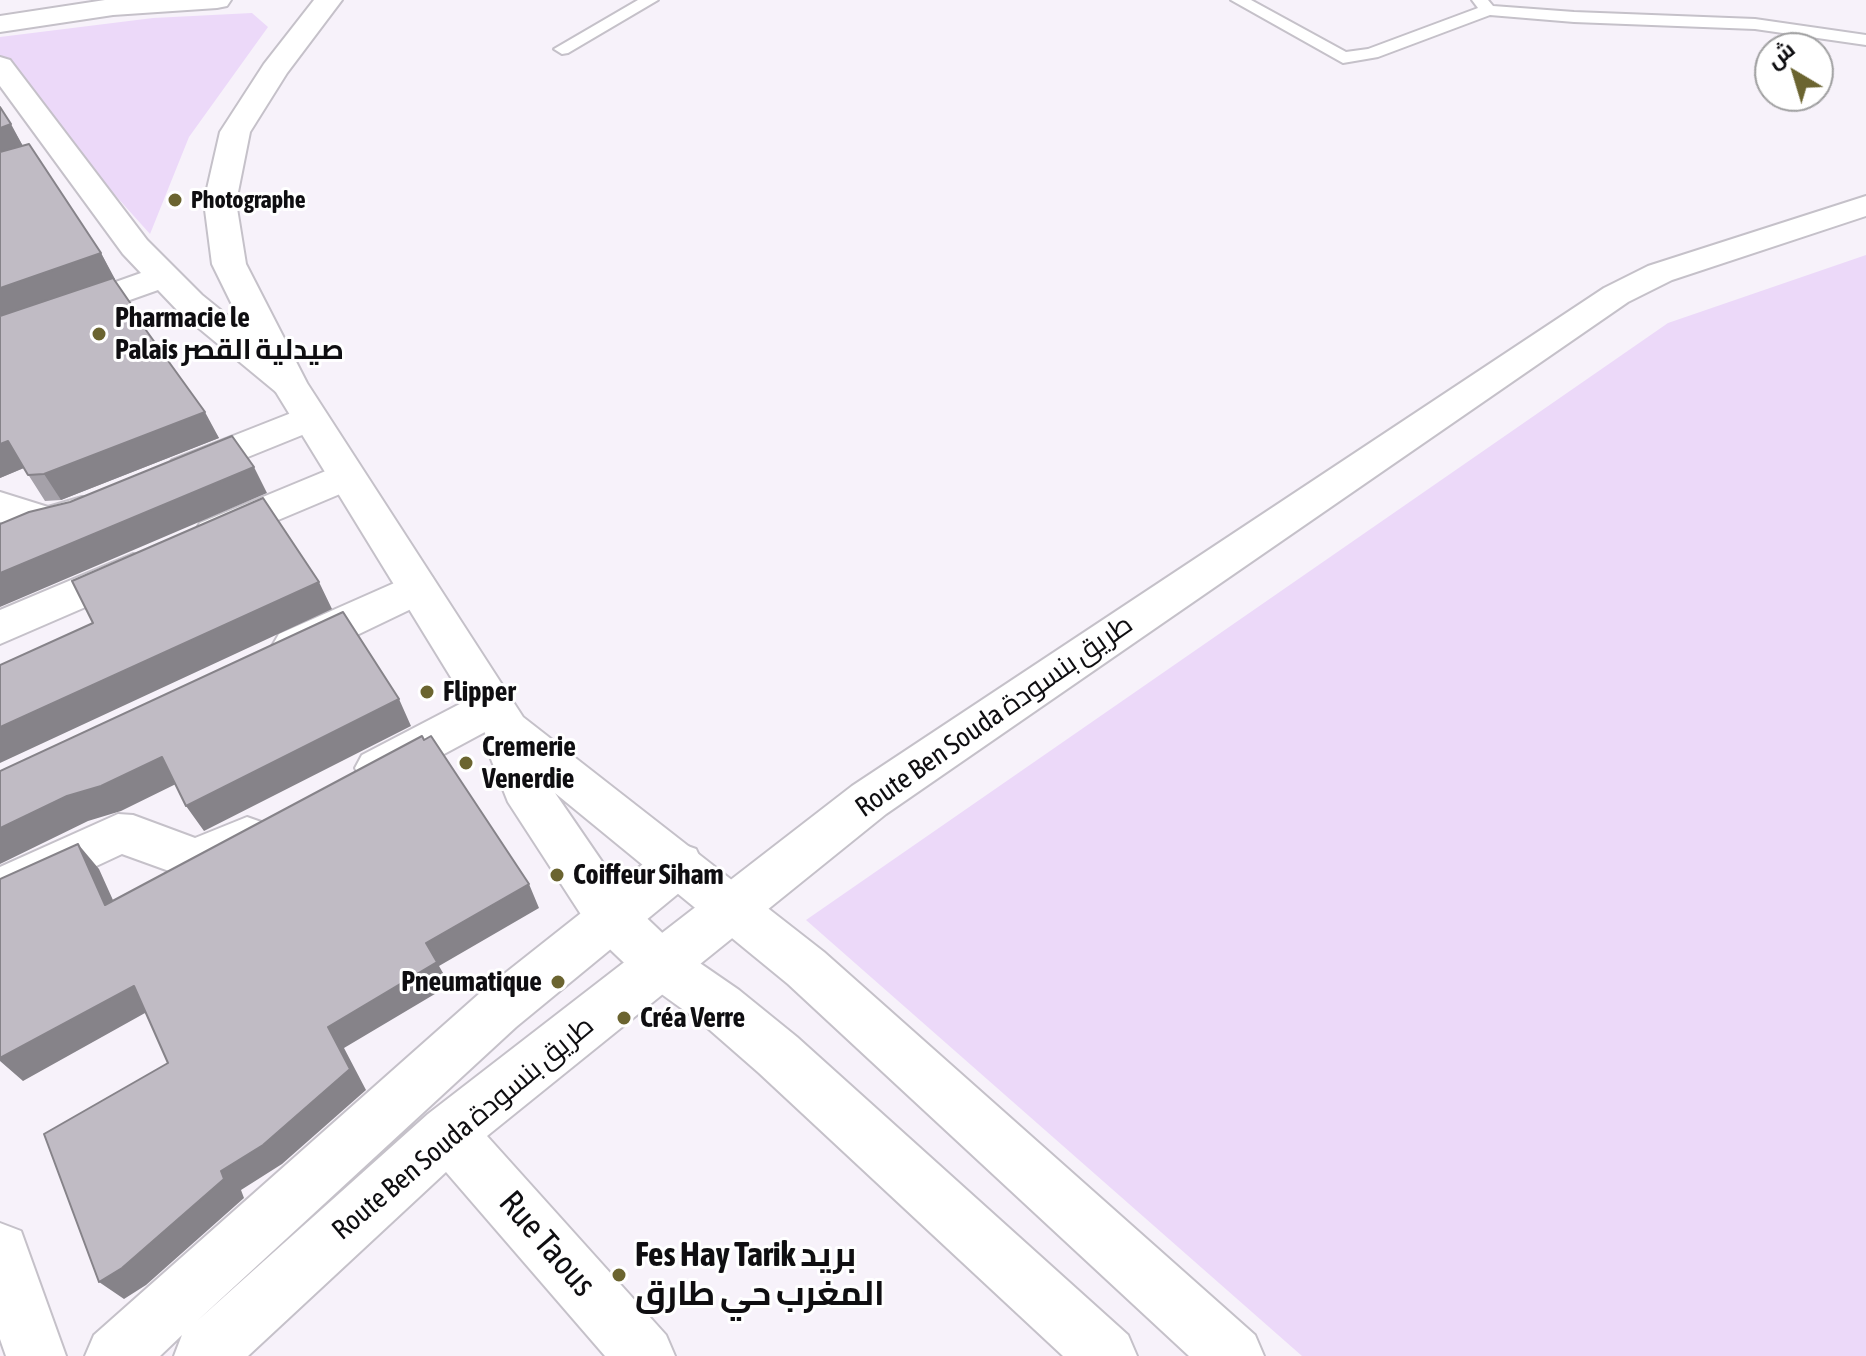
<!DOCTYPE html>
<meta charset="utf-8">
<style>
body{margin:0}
#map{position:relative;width:1866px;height:1356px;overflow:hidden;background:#f7f2fa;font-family:"Asap Condensed",Cairo,sans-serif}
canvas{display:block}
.north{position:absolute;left:1754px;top:32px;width:80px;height:80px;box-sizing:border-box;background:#fff;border:2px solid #9f9fa0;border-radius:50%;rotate:322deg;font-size:22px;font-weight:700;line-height:32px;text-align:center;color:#0f0e11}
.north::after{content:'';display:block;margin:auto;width:28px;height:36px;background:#6b6430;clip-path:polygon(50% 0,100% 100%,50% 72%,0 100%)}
</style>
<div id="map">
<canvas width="1866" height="1356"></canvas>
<div class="north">ش</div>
</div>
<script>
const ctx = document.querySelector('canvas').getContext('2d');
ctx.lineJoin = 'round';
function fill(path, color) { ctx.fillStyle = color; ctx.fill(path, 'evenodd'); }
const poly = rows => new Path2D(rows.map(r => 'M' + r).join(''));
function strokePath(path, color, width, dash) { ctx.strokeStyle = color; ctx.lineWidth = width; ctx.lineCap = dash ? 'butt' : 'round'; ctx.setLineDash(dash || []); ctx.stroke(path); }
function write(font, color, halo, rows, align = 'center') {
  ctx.font = font + ' "Asap Condensed",Cairo,sans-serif'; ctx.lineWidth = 6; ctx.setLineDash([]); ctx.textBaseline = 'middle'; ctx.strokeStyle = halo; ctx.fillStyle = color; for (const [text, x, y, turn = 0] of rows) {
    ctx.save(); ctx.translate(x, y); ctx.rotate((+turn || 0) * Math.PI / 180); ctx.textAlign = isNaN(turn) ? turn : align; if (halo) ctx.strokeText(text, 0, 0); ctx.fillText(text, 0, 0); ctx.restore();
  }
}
const green = poly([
 [252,13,268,27,189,137,150,234,0,67,0,37,153,18],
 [1866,255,1866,1356,1302,1356,806,920,1668,323]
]);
const service = poly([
 [638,0,658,0,568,53,562,54,554,49,638,0],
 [1231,0,1251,0,1346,52,1368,49,1478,8,1472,0,1488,0,1493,6,1574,12,1755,19,1866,35,1866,45,1755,29,1574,22,1490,15,1378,57,1343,63,1231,0]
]);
const minor = poly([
 [105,0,231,0,227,6,217,8,113,15,0,32,0,16,105,0],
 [0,57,10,60,147,240,202,295,302,376,307,384,302,392,289,396,276,392,178,311,158,290,0,346,0,323,141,273,123,254,0,86,0,57],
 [1866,196,1866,216,1672,280,1628,302,886,814,487,1136,666,1335,675,1356,605,1356,446,1172,248,1356,174,1356,182,1335,160,1356,85,1356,94,1335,480,993,662,849,679,843,696,849,703,864,696,879,516,1027,197,1321,428,1114,852,786,1604,288,1648,266,1866,196],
 [309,406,322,409,328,418,322,427,186,482,172,478,167,469,172,460,309,406],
 [345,463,359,466,365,476,359,486,214,547,200,543,194,533,200,523,345,463],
 [0,492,48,507,82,497,96,501,102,511,96,521,48,535,33,533,0,522,0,492],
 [133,554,148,558,154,569,148,580,0,644,0,610,133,554],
 [417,573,432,577,438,588,432,599,309,658,294,662,279,658,272,646,279,634,417,573],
 [493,689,509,695,515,707,509,719,394,781,378,787,362,781,355,768,362,755,477,695,493,689],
 [118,814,133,815,195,838,247,817,264,823,271,837,264,851,203,879,194,880,122,854,0,911,0,867,118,814],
 [0,1223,21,1231,66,1356,6,1356,0,1339,0,1223]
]);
const tertiary = poly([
 [314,0,342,0,287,73,250,132,236,202,246,264,307,383,523,717,824,952,1255,1335,1264,1356,1189,1356,788,984,555,793,629,901,678,948,739,990,797,1037,1128,1335,1137,1356,1063,1356,759,1073,703,1024,642,980,593,933,508,802,489,754,485,733,271,384,212,264,204,202,220,132,264,64,314,0]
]);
const wall = poly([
 [0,107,23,146,101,253,114,279,133,307,141,324,219,438,61,500,45,501,24,468,0,478]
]);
const shadedWall = poly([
 [11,124,25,150,0,158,0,128],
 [101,253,115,279,0,320,0,288],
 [205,412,219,438,61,500,44,474],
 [8,441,26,467,0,478,0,444],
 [254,467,267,493,0,607,0,573],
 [319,582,332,609,0,763,0,727],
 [399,699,411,726,204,831,186,806],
 [162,757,180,782,121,811,88,821,0,864,0,828,67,796],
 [78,844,99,869,126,929,105,905],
 [529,884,539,908,439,966,450,985,344,1048,366,1090,282,1164,241,1190,244,1198,146,1285,124,1299,99,1282,221,1171,328,1027,426,943],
 [134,986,154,1008,23,1081,0,1061,0,1058]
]);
const building = poly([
 [0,107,11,124,0,128,0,107],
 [29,144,101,253,0,288,0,152,29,144],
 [113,278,133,307,130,308,205,412,44,474,28,475,8,441,0,444,0,316,113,278],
 [232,436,254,467,0,573,0,524,29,512,70,502,232,436],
 [263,498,319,582,0,727,0,665,93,623,72,581,263,498],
 [343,612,399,699,186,806,162,757,101,786,67,796,0,828,0,771,343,612],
 [422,736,424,740,431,736,529,884,426,943,437,962,328,1027,350,1069,263,1145,221,1171,224,1179,122,1268,99,1282,44,1134,168,1063,134,986,0,1058,0,879,78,844,105,905,422,736]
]);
const markers = [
 [175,200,8,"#6b6430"],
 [99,334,8,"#6b6430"],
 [427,692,8,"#6b6430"],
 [466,763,8,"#6b6430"],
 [557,875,8,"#6b6430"],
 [558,982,8,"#6b6430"],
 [624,1018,8,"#6b6430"],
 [619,1275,8,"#6b6430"]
];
const farPoinames = [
 ["Photographe",191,200]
];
const poiNames = [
 ["Pharmacie le",115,318],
 ["Palais صيدلية القصر",115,350],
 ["Flipper",443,692],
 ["Cremerie",482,747],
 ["Venerdie",482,779],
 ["Coiffeur Siham",573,875],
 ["Pneumatique",542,982,"right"],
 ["Créa Verre",640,1018]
];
const streetNames = [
 ["Route Ben Souda طريق بنسودة",994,716,-35],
 ["Route Ben Souda طريق بنسودة",463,1128,-40]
];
const nearStreetnames = [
 ["Rue Taous",547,1244,49]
];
const nearPoinames = [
 ["Fes Hay Tarik بريد",635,1255],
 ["المغرب حي طارق",635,1294]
];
fill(green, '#ecd9f9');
strokePath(service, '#c5c1c9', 4);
strokePath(minor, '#c5c1c9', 4);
strokePath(tertiary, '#c5c1c9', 4);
fill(service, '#fff');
fill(minor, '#fff');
fill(tertiary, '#fff');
fill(wall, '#a5a1a9');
fill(shadedWall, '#868389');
fill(building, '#c0bbc4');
strokePath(building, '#868389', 2);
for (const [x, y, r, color] of markers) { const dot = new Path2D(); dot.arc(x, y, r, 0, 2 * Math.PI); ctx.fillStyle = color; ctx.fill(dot); strokePath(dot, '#fff', 3); }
write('bold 24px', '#0f0e11', '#fff', farPoinames, 'left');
write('bold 28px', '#0f0e11', '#fff', poiNames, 'left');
write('28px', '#0f0e11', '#fff', streetNames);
write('34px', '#0f0e11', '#fff', nearStreetnames);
write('bold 34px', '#0f0e11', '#fff', nearPoinames, 'left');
</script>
